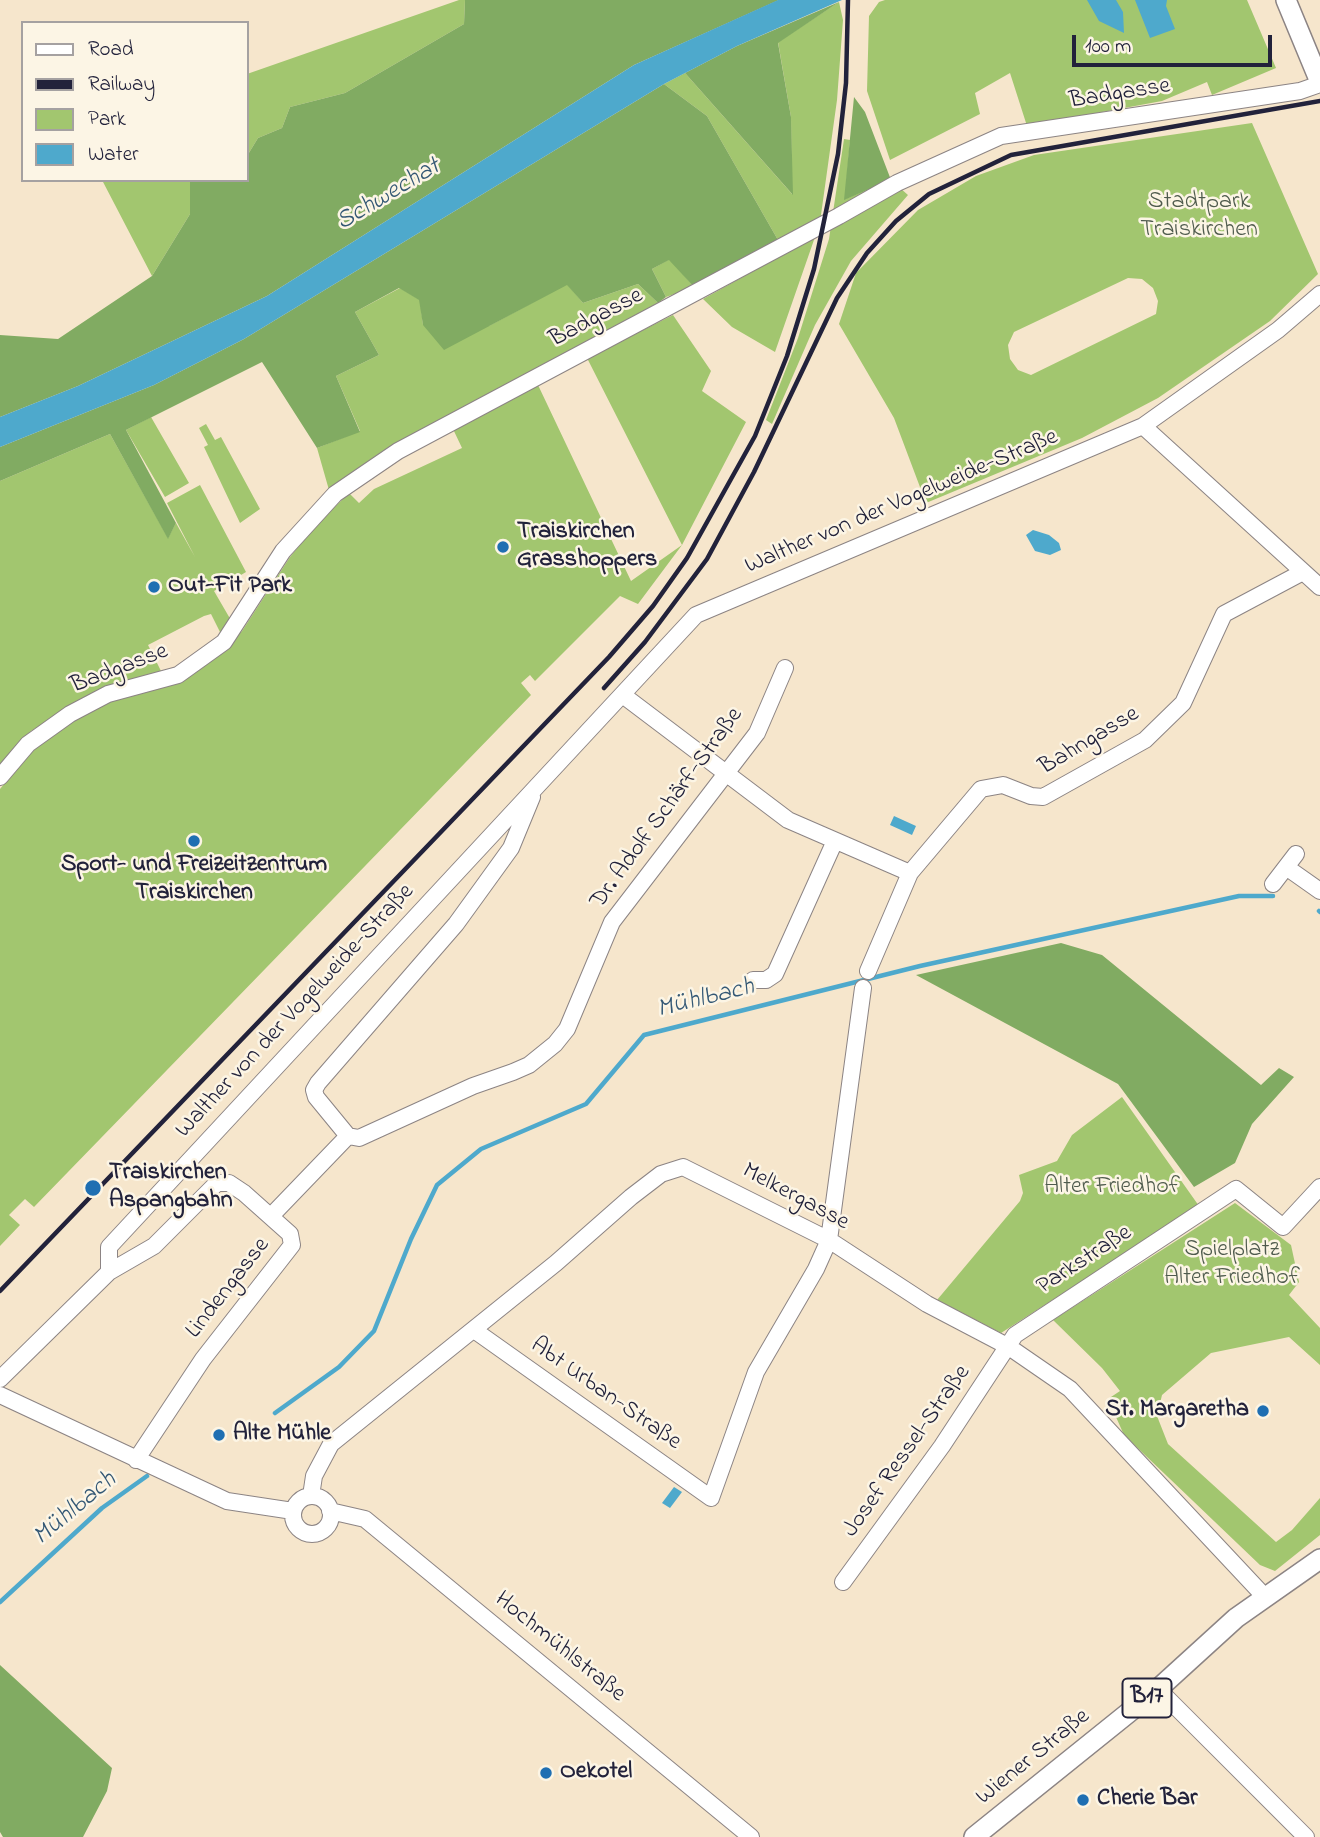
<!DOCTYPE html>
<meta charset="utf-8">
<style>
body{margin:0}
#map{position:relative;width:1320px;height:1837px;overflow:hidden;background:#f6e6cc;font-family:"Indie Flower",sans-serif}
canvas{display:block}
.legend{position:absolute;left:21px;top:21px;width:228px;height:161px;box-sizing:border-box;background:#fcf5e5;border:2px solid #a5a1a1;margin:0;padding:9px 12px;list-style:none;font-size:21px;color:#22223b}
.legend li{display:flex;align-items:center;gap:14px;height:35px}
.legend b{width:35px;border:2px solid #a5a1a1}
.scale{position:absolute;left:1072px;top:35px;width:200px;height:32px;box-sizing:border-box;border:4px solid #22223b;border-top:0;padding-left:9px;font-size:21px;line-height:24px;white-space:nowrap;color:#22223b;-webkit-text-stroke:5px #fcf5e5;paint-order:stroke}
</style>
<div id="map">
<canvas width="1320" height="1837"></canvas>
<ul class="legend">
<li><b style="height:9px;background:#fff"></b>Road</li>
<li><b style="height:9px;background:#22223b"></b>Railway</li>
<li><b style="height:19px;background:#a2c66f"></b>Park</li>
<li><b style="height:19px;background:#4ea9cc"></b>Water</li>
</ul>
<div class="scale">100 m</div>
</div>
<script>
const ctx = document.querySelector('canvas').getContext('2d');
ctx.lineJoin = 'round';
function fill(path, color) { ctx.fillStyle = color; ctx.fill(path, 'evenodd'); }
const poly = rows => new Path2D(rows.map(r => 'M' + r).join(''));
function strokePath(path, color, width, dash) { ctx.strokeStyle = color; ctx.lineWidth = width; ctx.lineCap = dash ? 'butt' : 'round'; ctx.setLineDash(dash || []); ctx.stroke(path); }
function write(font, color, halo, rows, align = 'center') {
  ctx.font = font + ' "Indie Flower",sans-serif'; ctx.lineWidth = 5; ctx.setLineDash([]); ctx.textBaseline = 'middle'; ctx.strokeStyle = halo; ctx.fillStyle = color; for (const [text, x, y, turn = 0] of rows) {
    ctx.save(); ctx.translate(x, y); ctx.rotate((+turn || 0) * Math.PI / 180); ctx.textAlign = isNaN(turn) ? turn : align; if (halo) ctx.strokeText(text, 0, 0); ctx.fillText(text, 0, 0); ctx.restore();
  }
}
const green = poly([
 [459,0,465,0,464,24,345,93,290,107,282,128,258,138,247,156,247,74],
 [885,0,1247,0,1276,68,1212,95,1207,82,1162,101,1027,126,1010,73,975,93,980,114,890,160,867,91,869,16,879,2],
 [839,2,843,20,837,100,820,222,778,240,707,116,664,84,685,73,792,194,791,117,778,42],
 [1252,123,1318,274,1270,321,1158,398,1082,438,926,503,894,418,839,324,856,273,918,210,976,176,1034,155],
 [1128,278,1142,279,1153,288,1158,301,1156,314,1031,375,1018,370,1010,359,1008,345,1014,332],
 [844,139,850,140,845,199,891,180,908,195,851,261,815,325,772,424,766,420,798,338,829,239],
 [102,180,190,180,190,214,152,276],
 [815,237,775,352,732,327,703,299],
 [670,259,694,287,666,297,652,269],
 [567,284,583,303,638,284,658,303,398,443,329,490,317,448,360,431,336,376,379,355,355,312,400,288,420,300,423,325,489,326],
 [673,315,711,371,702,391,746,422,682,545,638,604,620,596,535,681,530,675,521,683,531,695,34,1207,25,1199,9,1215,20,1225,0,1246,0,789,36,745,101,704,184,678,209,663,242,631,290,557,316,525,349,493,359,503,374,489,462,448,453,429,538,385,631,581,682,545,587,358],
 [151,417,189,483,165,497,126,430],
 [206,424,215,440,221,437,260,509,240,523,204,447,208,445,199,428],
 [110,434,168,538,176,523,195,557,167,503,200,485,246,572,214,591,232,622,221,634,211,614,204,616,148,645,161,671,86,698,31,731,0,767,0,481],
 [1122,1097,1199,1206,1001,1333,937,1300,1020,1201,1023,1193,1019,1175,1057,1161,1072,1135],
 [1235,1203,1291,1245,1299,1282,1289,1295,1320,1328,1320,1365,1289,1337,1211,1353,1162,1395,1157,1416,1168,1444,1276,1542,1292,1530,1320,1498,1320,1535,1275,1571,1260,1565,1124,1435,1108,1399,1120,1391,1102,1368,1053,1320]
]);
const forest = poly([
 [465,0,779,0,634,65,267,296,78,386,0,417,0,335,58,339,152,276,190,214,190,180,247,180,247,156,258,138,282,128,290,107,345,93,464,24],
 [839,2,778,43,791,117,793,195,685,73,737,46],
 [664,84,707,116,778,240,694,287,669,260,652,269,666,297,658,303,638,284,583,303,567,285,444,350,423,325,419,300,399,288,355,312,379,355,336,376,360,432,317,448,262,362,126,430,176,523,168,539,110,434,0,481,0,447,154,385,244,339],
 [854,97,865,112,891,180,844,200],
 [1061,943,1102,955,1261,1085,1279,1068,1294,1077,1252,1124,1235,1163,1194,1187,1118,1084,916,975],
 [0,1665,112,1768,107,1791,83,1837,3,1837,0,1832]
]);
const water = poly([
 [778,0,842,0,737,46,664,84,244,339,154,385,0,447,0,417,78,386,267,296,634,65],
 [1087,0,1116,0,1123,12,1124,33,1099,21],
 [1135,0,1167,0,1166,6,1175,29,1150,38],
 [1033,530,1049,535,1059,543,1061,550,1050,555,1035,551,1026,535],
 [894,816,916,826,912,835,890,825],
 [674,1487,682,1492,670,1508,662,1503]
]);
const stream = poly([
 [1319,911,1320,912],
 [275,1413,339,1367,374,1331,411,1239,437,1185,481,1149,586,1104,644,1035,920,966,1239,896,1273,896],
 [0,1602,102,1508,147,1476]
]);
const minor = poly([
 [1143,426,1320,587],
 [624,696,788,820,910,873,981,789,1003,785,1031,796,1043,797,1145,740,1183,703,1224,614,1303,572],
 [0,777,28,744,70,714,108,694,178,675,224,642,283,551,335,494,398,451,839,216,897,183,1001,136,1300,91,1320,84],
 [1286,867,1320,891],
 [1273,884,1296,854],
 [868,971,910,873],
 [753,980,766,980,775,974,834,843],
 [348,1136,359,1138,473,1086,513,1072,529,1065,555,1044,567,1029,612,922,757,733,785,668],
 [348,1136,316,1097,314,1090,318,1083,456,924,511,848,532,797],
 [271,1216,348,1136],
 [109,1272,109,1247,696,615,1143,426,1278,330,1320,294],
 [474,1330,711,1498,756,1372,816,1269,829,1240,863,988],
 [0,1379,109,1272,154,1246,217,1183,229,1183,244,1193,290,1234,292,1245,203,1359,136,1460],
 [0,1395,227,1501,293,1511],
 [311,1496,314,1476,331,1444,556,1263,631,1197,661,1174,683,1167,829,1240,927,1304,1009,1347,1070,1389,1265,1597],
 '293 1515a19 19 0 1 1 38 0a19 19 0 1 1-38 0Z',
 [330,1511,365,1519,751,1837],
 [843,1582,942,1446,1015,1335,1236,1189,1283,1227,1320,1187],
 [1158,1689,1306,1837]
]);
const major = poly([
 [1286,0,1320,82],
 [974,1837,1158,1689,1236,1618,1320,1559]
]);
const rail = poly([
 [604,688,645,642,707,559,754,472,837,298,867,253,896,221,929,194,1011,155,1320,101],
 [0,1291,609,657,653,606,687,558,755,436,787,356,814,269,838,154,846,83,848,0]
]);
const markers = [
 [503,547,7,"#1f6fb2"],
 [154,587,7,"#1f6fb2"],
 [194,841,7,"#1f6fb2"],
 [93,1188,9,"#1f6fb2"],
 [1263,1411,7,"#1f6fb2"],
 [219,1435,7,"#1f6fb2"],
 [546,1773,7,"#1f6fb2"],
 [1083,1800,7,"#1f6fb2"]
];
const shields = [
 [1147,1698,49]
];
const shieldNames = [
 ["B17",1147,1698]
];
const streetNames = [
 ["Badgasse",1120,95,-9],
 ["Badgasse",597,319,-28],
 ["Walther von der Vogelweide-Straße",902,503,-23],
 ["Badgasse",120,670,-21],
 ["Bahngasse",1090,742,-31],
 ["Dr. Adolf Schärf-Straße",668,809,-54],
 ["Walther von der Vogelweide-Straße",296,1012,-47],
 ["Melkergasse",795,1198,28],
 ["Parkstraße",1085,1261,-33],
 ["Lindengasse",229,1289,-52],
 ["Abt Urban-Straße",605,1395,35],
 ["Josef Ressel-Straße",908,1452,-55],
 ["Hochmühlstraße",559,1648,39],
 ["Wiener Straße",1034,1758,-39]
];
const parkNames = [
 ["Stadtpark",1199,203],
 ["Traiskirchen",1199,231],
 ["Alter Friedhof",1112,1188],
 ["Spielplatz",1232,1251],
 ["Alter Friedhof",1232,1279]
];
const poiNames = [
 ["Traiskirchen",517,533],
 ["Grasshoppers",517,561],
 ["Out-Fit Park",168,587],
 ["Sport- und Freizeitzentrum",194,866,"center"],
 ["Traiskirchen",194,894,"center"],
 ["Traiskirchen",109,1174],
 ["Aspangbahn",109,1202],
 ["St. Margaretha",1249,1411,"right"],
 ["Alte Mühle",233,1435],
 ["Oekotel",560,1773],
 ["Cherie Bar",1097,1800]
];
const waterNames = [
 ["Schwechat",389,196,-31],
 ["Mühlbach",706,1000,-14],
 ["Mühlbach",76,1510,-40]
];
fill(green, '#a2c66f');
fill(forest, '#81ab62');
fill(water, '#4ea9cc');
strokePath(stream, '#4ea9cc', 4.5);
strokePath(minor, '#8c8484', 18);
strokePath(major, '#8c8484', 22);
strokePath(minor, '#fff', 16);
strokePath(major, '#fff', 19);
strokePath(rail, '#22223b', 4.5);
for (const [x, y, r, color] of markers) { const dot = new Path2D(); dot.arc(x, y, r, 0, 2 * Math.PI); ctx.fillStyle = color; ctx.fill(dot); strokePath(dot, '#fcf5e5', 2.5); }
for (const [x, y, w] of shields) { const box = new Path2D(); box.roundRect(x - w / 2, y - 19.5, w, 39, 5); ctx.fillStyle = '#fcf5e5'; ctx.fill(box); strokePath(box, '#22223b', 2); }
write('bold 23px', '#22223b', null, shieldNames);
write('24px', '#22223b', '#fcf5e5', streetNames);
write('24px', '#4f5b4d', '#fcf5e5', parkNames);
write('bold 24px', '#22223b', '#fcf5e5', poiNames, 'left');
write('italic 26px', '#345875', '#fcf5e5', waterNames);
</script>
